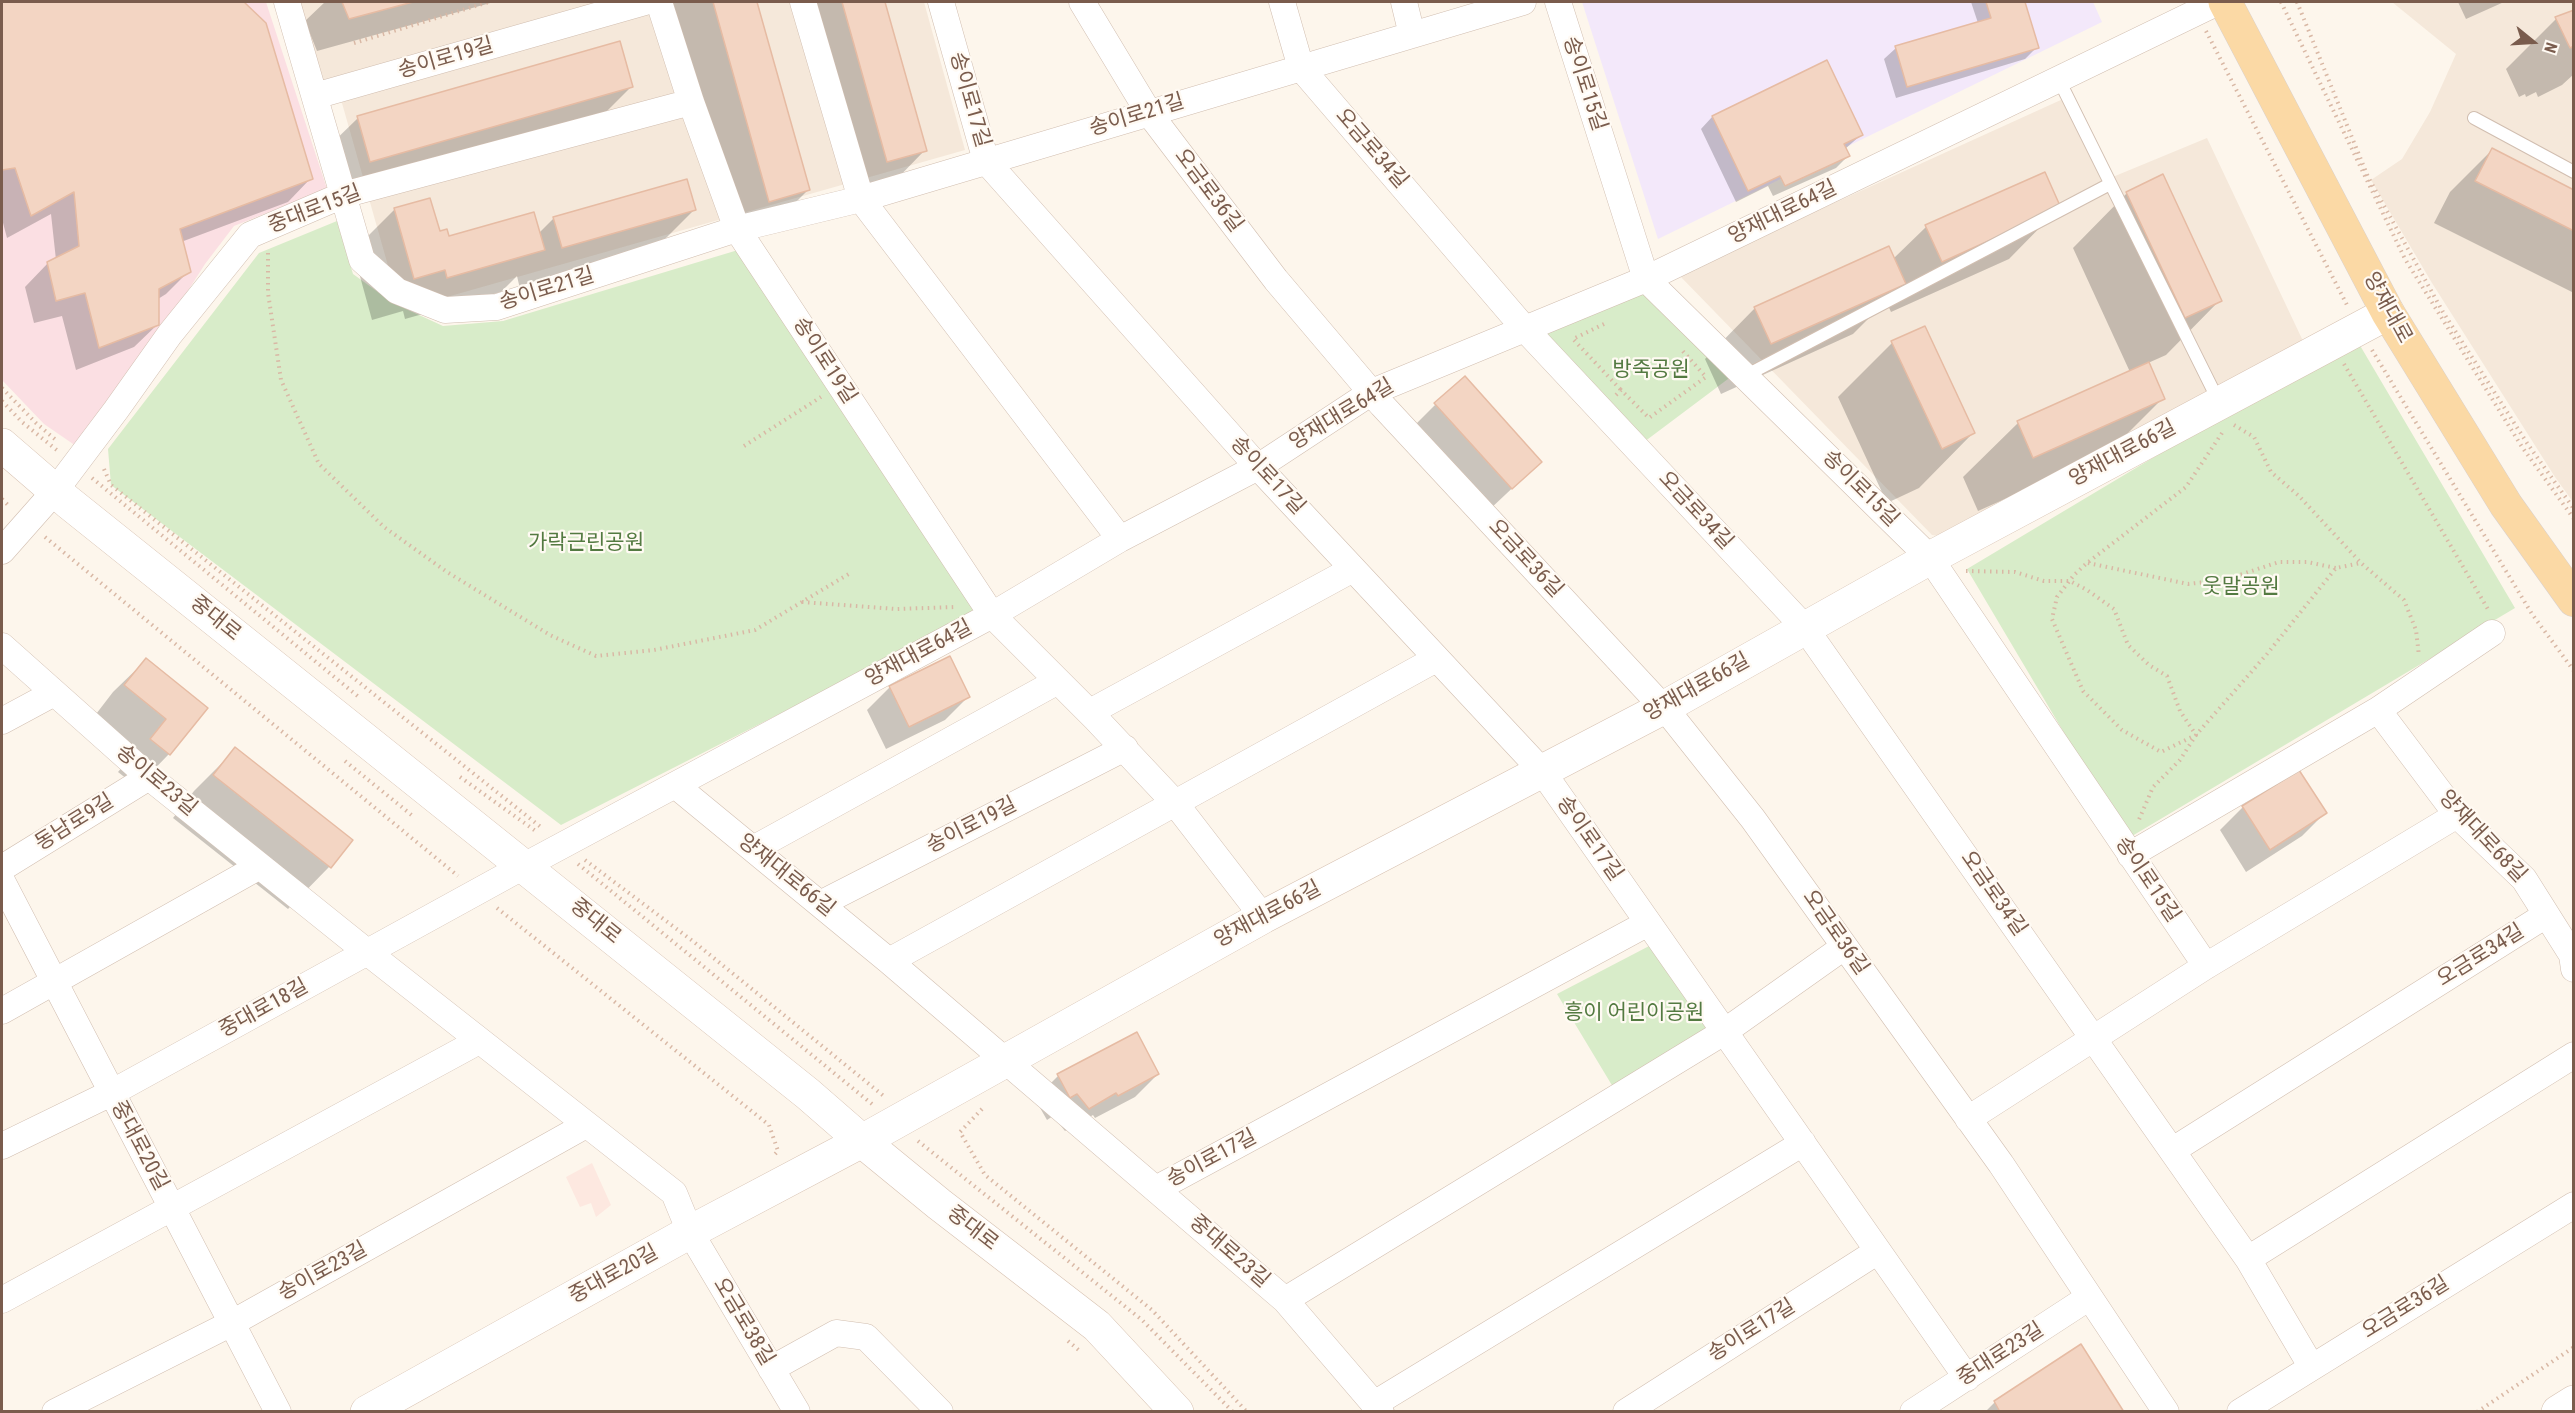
<!DOCTYPE html>
<meta charset="utf-8">
<style>
body{margin:0}
#map{position:relative;width:2575px;height:1413px;overflow:hidden;background:#fdf6ec;font-family:"Roboto Condensed",sans-serif}
canvas{display:block}
.frame{position:absolute;inset:0;border:3px solid #7a5c4d;pointer-events:none}
.north{position:absolute;left:2503px;top:12px;width:60px;height:60px;-webkit-text-stroke:4px #fffaf3;paint-order:stroke;rotate:108deg;font-size:16px;font-weight:700;line-height:24px;text-align:center;color:#7a5c4d}
.north::after{content:'';display:block;margin:auto;width:21px;height:27px;background:#7a5c4d;clip-path:polygon(50% 0,100% 100%,50% 72%,0 100%)}
</style>
<div id="map">
<canvas width="2575" height="1413"></canvas>
<div class="frame"></div>
<div class="north">N</div>
</div>
<script>
const ctx = document.querySelector('canvas').getContext('2d');
ctx.lineJoin = 'round';
function fill(path, color) { ctx.fillStyle = color; ctx.fill(path, 'evenodd'); }
const poly = rows => new Path2D(rows.map(r => 'M' + r).join(''));
function strokePath(path, color, width, dash) { ctx.strokeStyle = color; ctx.lineWidth = width; ctx.lineCap = dash ? 'butt' : 'round'; ctx.setLineDash(dash || []); ctx.stroke(path); }
function write(font, color, halo, rows, align = 'center') {
  ctx.font = font + ' "Roboto Condensed","Noto Sans KR",sans-serif'; ctx.lineWidth = 4.5; ctx.setLineDash([]); ctx.textBaseline = 'middle'; ctx.strokeStyle = halo; ctx.fillStyle = color; for (const [text, x, y, turn = 0] of rows) {
    ctx.save(); ctx.translate(x, y); ctx.rotate((+turn || 0) * Math.PI / 180); ctx.textAlign = isNaN(turn) ? turn : align; if (halo) ctx.strokeText(text, 0, 0); ctx.fillText(text, 0, 0); ctx.restore();
  }
}
const residential = poly([
 [295,2,624,2,321,89],
 [670,2,924,2,965,150,440,299,390,273,340,96],
 [2392,2,2573,2,2573,502,2555,477,2432,283,2371,180,2402,159,2430,112,2456,54],
 [2063,99,2103,181,2207,138,2303,341,1956,538,1932,535,1678,274]
]);
const commercial = poly([
 [592,1163,611,1205,596,1217,591,1203,580,1207,566,1177]
]);
const education = poly([
 [1582,2,2093,2,2102,22,1658,239]
]);
const medical = poly([
 [2,2,266,2,327,189,234,226,205,264,161,333,76,446,44,424,2,380]
]);
const green = poly([
 [337,221,353,274,393,303,443,326,503,321,738,250,978,613,561,825,111,485,108,449,259,253],
 [1644,291,1732,376,1644,442,1544,330],
 [2355,337,2515,608,2127,839,1967,569],
 [1653,944,1712,1030,1613,1087,1557,994]
]);
const shadow = poly([
 [2,2,241,2,265,24,311,178,288,202,181,242,189,271,166,294,158,299,158,324,134,347,76,370,62,316,34,323,25,287,48,263,56,260,51,214,7,238,2,219],
 [325,2,494,2,317,51,305,21],
 [672,2,755,2,808,190,775,223,737,234],
 [800,2,884,2,925,150,893,183,854,194],
 [1971,2,2024,2,2037,47,2025,59,1896,98,1884,59,1896,48,1978,23],
 [2458,2,2504,2,2466,19],
 [2574,11,2574,74,2562,85,2538,97,2536,92,2526,97,2525,94,2519,97,2506,69,2556,19],
 [1826,62,1861,135,1845,149,1848,156,1836,168,1773,196,1768,186,1736,202,1701,129,1712,117],
 [632,86,599,119,337,194,325,150,358,118],
 [2492,150,2574,191,2574,293,2434,223,2450,192],
 [2127,193,2220,300,2166,355,2148,363,2163,398,2108,453,1978,511,1963,477,2018,423,2130,372,2073,248],
 [2059,208,2009,259,1891,312,1886,301,1853,334,1721,394,1705,359,1755,308,1893,259,1926,227],
 [395,209,448,238,538,234,554,218,694,210,652,252,520,289,517,276,501,292,405,319,403,311,372,320,353,251],
 [1892,343,1973,433,1919,488,1887,503,1838,397],
 [1436,404,1540,462,1488,511,1413,427],
 [146,660,206,708,169,754,137,787,118,772,135,752,93,718,113,692],
 [890,687,968,697,945,720,886,749,867,710],
 [236,749,351,840,329,867,288,909,173,818,194,791],
 [2243,807,2325,813,2302,836,2246,872,2220,830],
 [1158,1074,1135,1097,1095,1118,1093,1115,1065,1131,1053,1116,1047,1120,1035,1099,1058,1076],
 [2080,1347,2122,1412,1985,1412,1995,1402]
]);
const building = poly([
 [2,2,244,2,266,23,313,179,180,229,191,272,159,289,159,325,99,348,85,293,56,301,47,262,79,246,74,192,31,216,15,168,2,170,2,2],
 [342,2,413,2,349,19,342,2],
 [713,2,757,2,810,190,769,202,713,2],
 [842,2,885,2,927,151,887,162,842,2],
 [1986,2,2025,2,2039,48,1907,87,1895,46,1991,18,1986,2],
 [2574,10,2574,46,2570,48,2555,17,2574,10],
 [620,41,633,87,370,162,357,116,620,41],
 [1827,60,1863,135,1844,144,1850,156,1785,186,1780,176,1748,191,1712,116,1827,60],
 [2492,148,2574,190,2574,231,2475,181,2492,148],
 [2045,172,2061,208,1942,262,1925,225,2045,172],
 [2163,174,2222,301,2185,318,2126,192,2163,174],
 [687,179,696,210,562,248,553,217,687,179],
 [430,198,440,231,447,229,449,236,534,212,545,250,447,278,445,270,414,279,394,208,430,198],
 [1889,246,1906,284,1771,344,1754,307,1889,246],
 [1925,326,1975,433,1942,449,1891,341,1925,326],
 [2149,362,2165,399,2033,458,2017,421,2149,362],
 [1465,376,1542,462,1512,489,1434,403,1465,376],
 [950,656,970,697,909,727,889,686,950,656],
 [146,658,208,708,170,755,150,739,166,719,124,685,146,658],
 [235,747,353,840,331,868,213,775,235,747],
 [2299,770,2327,813,2270,850,2242,806,2299,770],
 [1137,1032,1159,1074,1118,1096,1116,1093,1089,1109,1077,1094,1070,1098,1057,1074,1137,1032],
 [2081,1344,2124,1412,2000,1412,1994,1401,2081,1344]
]);
const path = poly([
 [2281,2,2405,259,2522,447,2574,519],
 [2297,2,2368,177,2443,312,2527,443,2574,509],
 [2206,31,2347,305],
 [354,43,489,2],
 [268,253,268,293,281,380,319,464,384,527,447,572,550,635,596,656,654,650,755,630,852,572],
 [1604,324,1573,339,1621,390],
 [2372,350,2532,614,2574,671],
 [2344,364,2489,611],
 [2,388,36,423,57,441],
 [1616,395,1621,390,1649,418,1706,377,1680,348],
 [2,401,22,422,58,451],
 [2234,425,2254,437,2271,472,2299,496,2361,563],
 [2222,433,2186,487,2087,563,2074,575,2057,597,2052,619,2083,691,2122,730,2161,752,2196,735,2267,654,2336,568,2361,563,2404,600,2416,630,2419,656],
 [744,446,821,397],
 [104,469,111,485,542,828],
 [92,478,360,698],
 [2,499,10,507],
 [45,537,458,876],
 [2088,563,2188,584,2224,580,2279,562,2307,562,2336,568],
 [1966,571,2015,572,2044,581,2070,581,2087,590,2114,609,2128,645,2149,665,2167,676,2180,711,2196,735,2180,760,2153,787,2138,822],
 [802,602,896,609,956,607],
 [345,761,414,817],
 [460,777,537,832],
 [585,860,694,942,885,1097],
 [578,864,872,1104],
 [497,908,769,1125,778,1151,775,1154],
 [982,1109,960,1132,985,1175,1152,1310,1247,1412],
 [918,1141,1142,1320,1233,1412],
 [1068,1341,1081,1352],
 [2477,1412,2574,1347]
]);
const lane = poly([
 [2059,80,2219,402],
 [2474,118,2574,172],
 [1745,376,2110,184]
]);
const street = poly([
 [287,2,362,260,397,291,445,310,497,307,737,229,861,199,1523,2],
 [659,2,691,102,737,229,840,385,992,615,1096,719,1175,803,1263,917],
 [803,2,861,199,1120,539],
 [941,2,986,161,1258,467,1542,771,1967,1378],
 [1082,2,1149,113,1276,280,1382,405,1672,717,1753,819,2001,1164,2166,1412],
 [1282,2,1301,68,1524,328,1805,628,2248,1259,2311,1366],
 [1404,2,1412,35],
 [1558,2,1646,279,1930,558,2206,966],
 [315,96,645,2],
 [2,551,55,491,116,410,170,334,250,235,343,195,691,102],
 [2,646,149,777,367,952,674,1193,690,1232,797,1412],
 [2378,710,2492,633],
 [1090,712,1353,569],
 [2,721,54,693],
 [675,785,889,961,1285,1300,1381,1412],
 [753,849,1058,681],
 [2130,855,2378,710,2457,815,2524,879,2572,955,2574,969],
 [2,868,149,777],
 [2,881,278,1412],
 [820,904,1125,748],
 [889,961,1436,659],
 [2,1011,260,866],
 [1968,1119,2206,966,2457,815],
 [2,1146,111,1093,524,866,992,615,1120,539,1258,467,1372,392,1646,279,2218,2],
 [2173,1150,2546,915],
 [1156,1189,1648,923],
 [2248,1259,2574,1055],
 [2,1300,479,1041],
 [1285,1300,1724,1032,1844,947],
 [771,1369,836,1333,866,1337,940,1412],
 [1374,1404,1803,1143],
 [55,1412,232,1323,586,1125],
 [1626,1412,1878,1251],
 [1913,1412,2088,1298],
 [2240,1412,2574,1205]
]);
const secondary = poly([
 [2,445,68,502,808,1094,862,1141,939,1204,1097,1326,1177,1412],
 [367,1412,690,1232,862,1141,1263,917,1663,708,1930,558,2388,313],
 [2558,1412,2574,1402]
]);
const primary = poly([
 [2225,2,2388,313,2506,505,2574,600]
]);
const streetNames = [
 ["송이로19길",446,59,-16],
 ["송이로15길",1584,84,72],
 ["송이로17길",969,100,74],
 ["송이로21길",1137,116,-17],
 ["오금로34길",1371,149,49],
 ["오금로36길",1208,191,53],
 ["중대로15길",315,210,-21],
 ["양재대로64길",1783,213,-26],
 ["송이로21길",547,290,-17],
 ["양재대로",2387,308,61],
 ["송이로19길",824,361,57],
 ["양재대로64길",1342,415,-31],
 ["양재대로66길",2123,454,-28],
 ["송이로17길",1267,476,47],
 ["송이로15길",1860,489,45],
 ["오금로34길",1695,511,47],
 ["오금로36길",1525,559,47],
 ["중대로",215,619,39],
 ["양재대로64길",919,654,-28],
 ["양재대로66길",1697,688,-29],
 ["송이로23길",156,781,40],
 ["동남로9길",75,823,-32],
 ["송이로19길",972,826,-27],
 ["양재대로68길",2482,837,47],
 ["송이로17길",1589,839,55],
 ["양재대로66길",786,876,39],
 ["송이로15길",2147,880,56],
 ["오금로34길",1993,894,55],
 ["양재대로66길",1268,915,-28],
 ["중대로",595,922,39],
 ["오금로36길",1835,933,55],
 ["오금로34길",2481,956,-32],
 ["중대로18길",264,1009,-29],
 ["중대로20길",139,1146,62],
 ["송이로17길",1212,1159,-28],
 ["중대로",972,1229,38],
 ["중대로23길",1229,1252,41],
 ["송이로23길",323,1272,-29],
 ["중대로20길",614,1275,-29],
 ["오금로36길",2406,1308,-32],
 ["오금로38길",743,1322,59],
 ["송이로17길",1752,1331,-32],
 ["중대로23길",2001,1355,-33]
];
const parkNames = [
 ["방죽공원",1651,371],
 ["가락근린공원",586,544],
 ["웃말공원",2241,588],
 ["흥이 어린이공원",1634,1014]
];
fill(residential, '#f5e8da');
fill(commercial, '#fde8e0');
fill(education, '#f3e8fa');
fill(medical, '#fbdfe3');
fill(green, '#d8ecc9');
fill(shadow, '#0003');
fill(building, '#f3d5c3');
strokePath(building, '#e6bba3', 1.5);
strokePath(lane, '#d1beb0', 14);
strokePath(street, '#d1beb0', 27);
strokePath(secondary, '#d6c0b0', 34);
strokePath(primary, '#dad1cd', 34);
strokePath(path, '#d9b8a5', 4, [1.5, 4.5]);
strokePath(lane, '#fff', 12);
strokePath(street, '#fff', 26);
strokePath(secondary, '#fff', 33);
strokePath(primary, '#fbd9a5', 33);
write('21px', '#7a5c4d', '#fffaf3', streetNames);
write('21px', '#537a41', '#fffaf3', parkNames);
</script>
